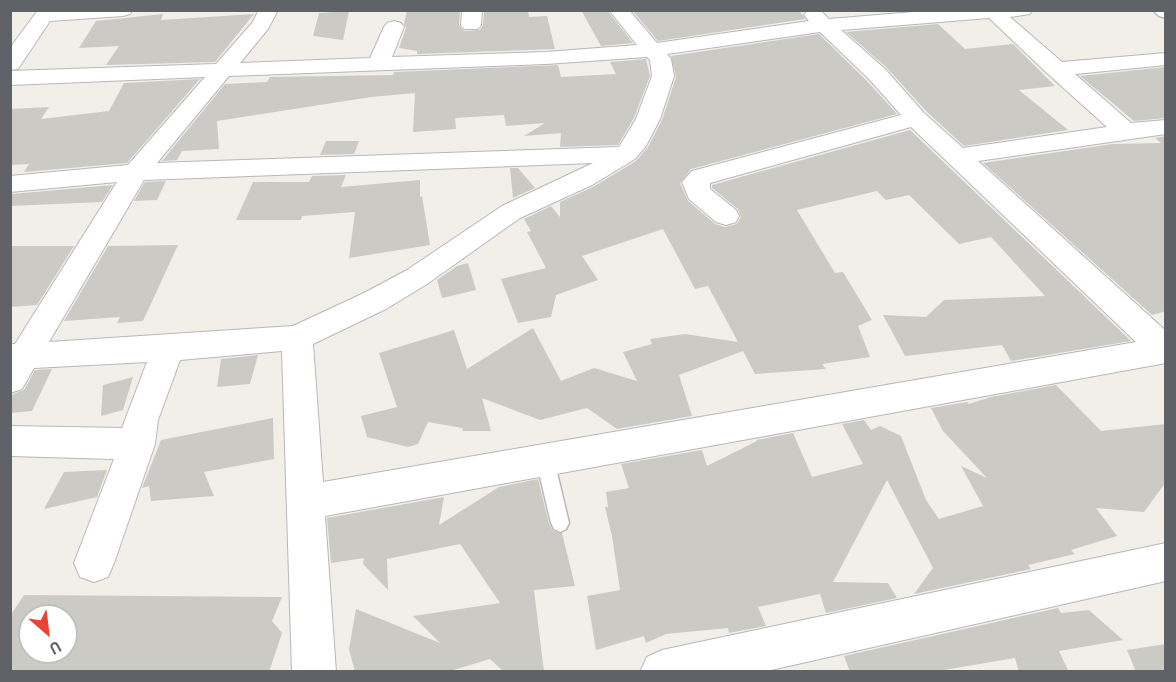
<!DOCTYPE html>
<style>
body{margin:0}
#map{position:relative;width:1176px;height:682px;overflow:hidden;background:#f1efe8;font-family:"PT Sans",sans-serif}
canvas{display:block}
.frame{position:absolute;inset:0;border:12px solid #5f6368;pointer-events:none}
.north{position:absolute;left:18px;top:604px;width:60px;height:60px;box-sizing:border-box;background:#fff;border:2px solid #bfc1c3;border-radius:50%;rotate:152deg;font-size:16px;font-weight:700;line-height:24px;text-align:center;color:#5f6368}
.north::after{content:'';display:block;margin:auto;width:21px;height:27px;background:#ea4335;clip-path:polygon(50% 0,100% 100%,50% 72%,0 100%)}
</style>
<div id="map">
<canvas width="1176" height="682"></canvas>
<div class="frame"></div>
<div class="north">U</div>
</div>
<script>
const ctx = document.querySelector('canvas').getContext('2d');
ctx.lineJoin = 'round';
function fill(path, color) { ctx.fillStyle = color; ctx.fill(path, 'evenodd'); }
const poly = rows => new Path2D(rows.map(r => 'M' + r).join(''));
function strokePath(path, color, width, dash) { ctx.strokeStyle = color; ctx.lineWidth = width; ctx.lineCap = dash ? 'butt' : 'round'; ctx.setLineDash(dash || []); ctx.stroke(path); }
const building = poly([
 [407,10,460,10,459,25,464,31,480,30,483,25,484,10,528,10,529,17,547,16,555,49,417,54,417,51,399,48,406,28,404,24],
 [581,10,607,10,633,43,601,46],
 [632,10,799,10,805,19,658,41],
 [349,11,343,40,313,36,319,13],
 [163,14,161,20,254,14,215,62,106,65,119,46,79,48,96,21],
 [938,24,965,49,1013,44,1055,86,1019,90,1068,130,964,146,926,111,886,67,846,32],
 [819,34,867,81,897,114,691,169,680,183,688,201,715,224,725,227,737,224,741,217,738,209,712,188,712,185,910,130,1131,341,1011,361,1002,345,905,356,883,315,926,317,944,300,1045,296,991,237,959,244,909,195,886,200,877,191,797,210,835,273,843,272,872,320,858,326,870,357,822,364,826,369,755,374,743,351,679,375,692,416,617,429,587,408,540,420,482,398,491,431,463,431,462,428,428,422,418,444,408,447,367,437,361,416,397,407,379,353,454,330,467,369,533,328,561,381,594,368,637,381,623,352,652,344,650,339,685,334,738,342,708,286,695,289,663,229,582,256,598,280,556,295,551,317,518,323,501,279,546,268,527,232,531,231,524,219,551,206,560,217,560,202,593,187,636,161,648,147,662,120,676,77,671,56],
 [646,59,650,76,634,118,618,145,560,147,561,133,524,136,545,123,506,126,504,115,455,118,456,129,413,132,415,93,371,97,217,121,219,149,182,151,177,160,162,161,225,84,267,82,270,77,393,75,394,72,558,65,561,77,616,74,610,62],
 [1166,67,1166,118,1134,121,1080,76],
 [200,79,127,163,24,172,29,164,10,165,10,109,49,107,41,119,109,111,124,83],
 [1166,136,1166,311,1152,315,983,163,1113,144,1161,143,1155,138],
 [326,141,359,141,354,154,320,155],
 [510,168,518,168,535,188,513,198],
 [346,175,341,187,420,180,420,197,422,196,430,245,349,258,355,212,302,216,301,220,236,220,253,182,309,182,312,176],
 [166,181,157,200,134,201,145,182],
 [113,185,102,202,10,206,12,194],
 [178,245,143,321,117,323,120,317,64,321,108,246],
 [10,246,74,246,37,305,10,307],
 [468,263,476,290,442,298,437,280,457,266],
 [258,355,250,384,217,387,221,359],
 [52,369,32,411,10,413,10,400,13,394,24,390,35,370],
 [133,377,123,410,101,416,103,385],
 [1056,385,1101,431,1166,424,1166,482,1144,512,1096,508,1117,536,1071,550,1075,554,1028,565,1031,569,914,594,933,568,887,480,833,582,888,583,897,598,826,613,820,594,758,607,766,626,729,633,728,628,666,634,646,643,644,636,596,650,587,596,620,590,612,536,605,507,608,507,606,492,629,488,621,464,702,450,707,466,757,441,756,440,793,433,812,477,863,464,842,424,864,420,871,430,880,426,901,436,926,500,939,519,983,506,961,466,987,478,943,431,931,408,967,402,969,404,991,397],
 [273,418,274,459,204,472,214,496,151,501,149,486,142,488,161,440],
 [107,470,97,497,44,509,64,472],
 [538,479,549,524,553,531,562,533,575,586,534,590,544,672,504,672,490,659,447,672,355,672,349,649,356,609,440,643,413,616,500,603,460,544,387,559,388,590,363,564,364,558,331,563,327,518,444,497,439,525,499,487],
 [24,595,282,597,272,621,282,633,269,672,10,672,10,616],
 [30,616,66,616,66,652,30,652],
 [1058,608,1061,613,1089,610,1123,640,1059,651,1069,672,1019,672,1015,658,932,672,850,672,844,656],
 [1166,644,1166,672,1136,672,1127,650]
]);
const lane = poly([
 [545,452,551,455,554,460,569,523,566,529,560,532,554,529,551,523,536,460,539,455,545,452]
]);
const street = poly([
 [38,10,132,10,130,14,123,16,50,21,18,69,10,70,10,48,38,10],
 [259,10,278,10,268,29,240,63,370,58,384,27,387,23,394,21,401,23,404,27,392,57,546,52,637,45,609,10,629,10,657,43,809,21,804,15,808,10,821,11,829,19,938,10,1032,10,1030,14,1010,17,1062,62,1166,53,1166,65,1075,74,1131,123,1166,120,1166,134,978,161,1166,331,1166,363,325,516,336,672,292,672,282,351,180,360,158,420,155,444,114,563,108,577,94,582,80,577,74,563,114,459,10,456,10,426,122,428,147,362,34,368,22,389,10,393,10,344,15,344,117,182,10,192,10,176,128,165,205,77,10,85,10,71,216,64,252,23,259,10],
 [989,18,1048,74,1107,127,963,148,924,113,885,69,841,30,989,18],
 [820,32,869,79,901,115,692,171,682,182,689,199,716,222,726,225,736,222,739,216,736,210,710,189,710,183,911,127,1136,342,323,482,313,344,386,309,427,284,520,218,592,185,635,159,646,146,660,119,674,76,671,59,667,54,820,32],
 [647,57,650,60,652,76,636,119,619,147,157,163,229,76,546,64,647,57],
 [593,163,502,206,407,270,364,293,293,326,49,342,144,180,593,163],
 [462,10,482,10,481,25,478,29,464,29,461,25,462,10],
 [1166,543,1166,581,762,672,640,672,647,657,662,650,1166,543]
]);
const secondary = poly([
 [1153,10,1166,10,1166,18,1159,16,1153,10]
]);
fill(building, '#cccac5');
strokePath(lane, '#b5b8bc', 3);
strokePath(street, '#b5b8bc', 2);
strokePath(secondary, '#b6babf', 3);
fill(lane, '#fff');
fill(street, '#fff');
fill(secondary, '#fff');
</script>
